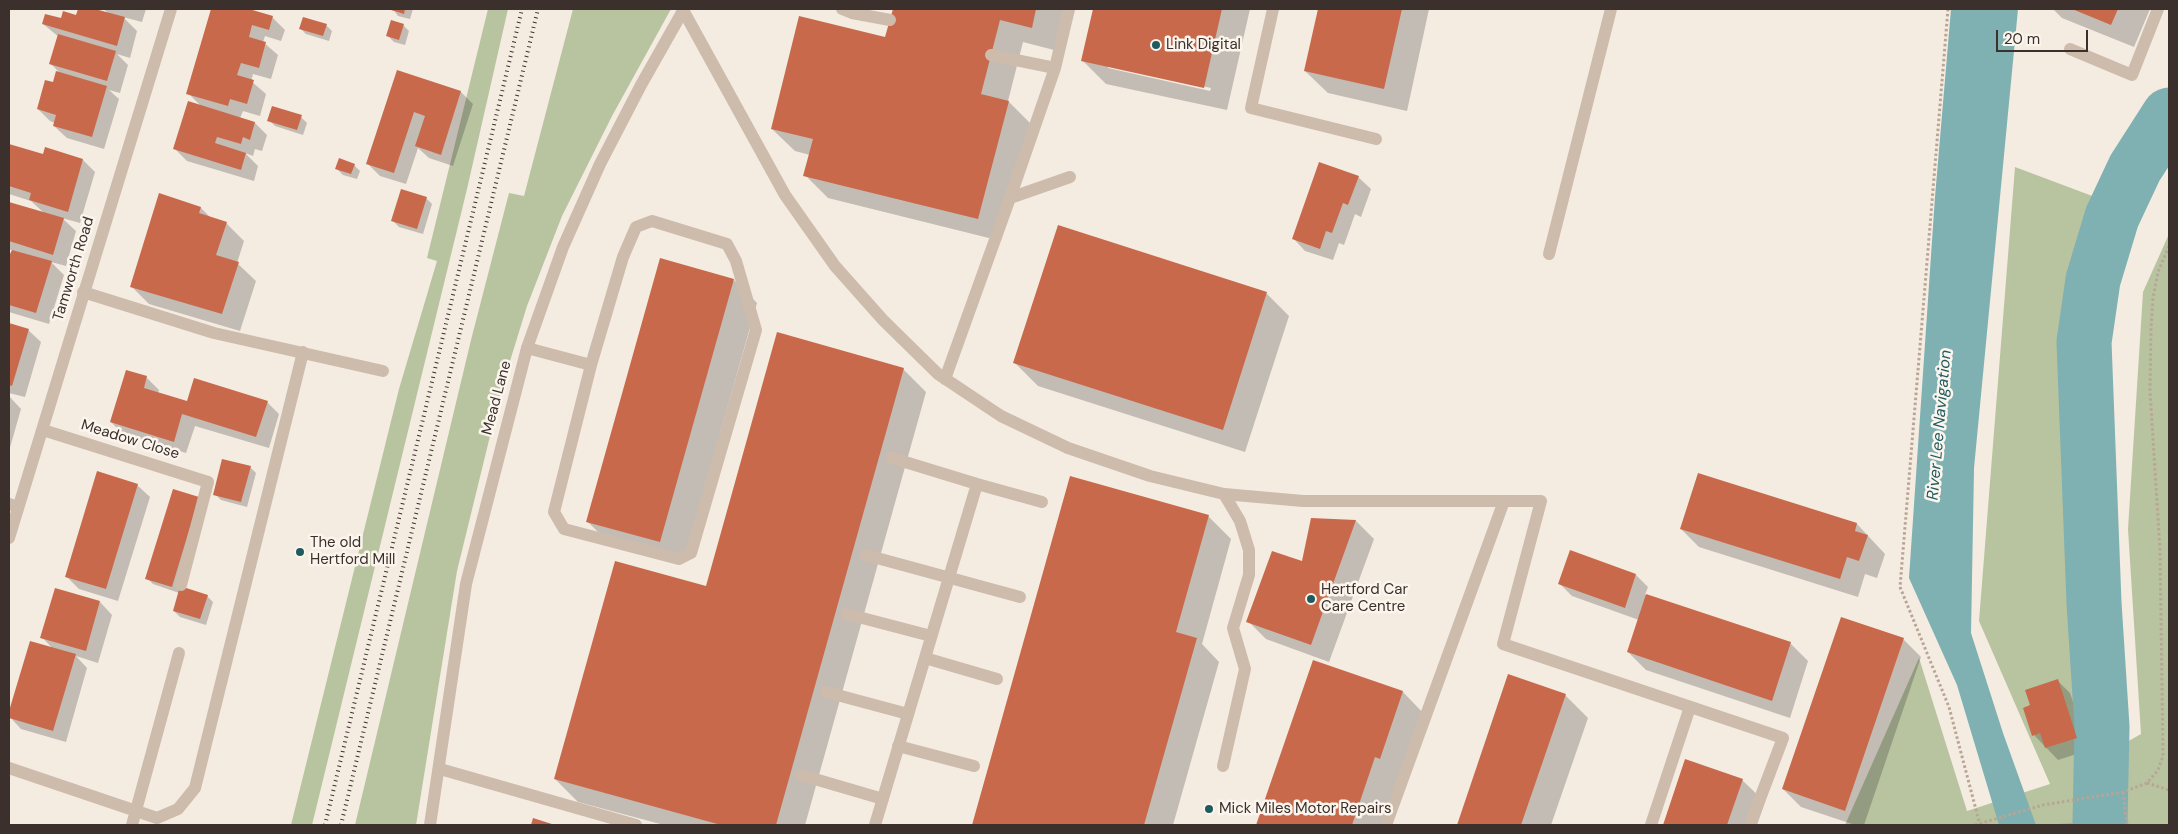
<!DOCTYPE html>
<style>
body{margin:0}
#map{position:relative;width:2178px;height:834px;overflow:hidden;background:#f4ebe1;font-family:"DM Sans",sans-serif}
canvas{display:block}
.frame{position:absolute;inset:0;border:10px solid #3b302b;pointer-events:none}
.scale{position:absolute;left:1996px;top:30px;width:92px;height:22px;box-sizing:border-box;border:2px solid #3b302b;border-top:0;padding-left:6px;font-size:15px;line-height:18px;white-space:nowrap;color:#3b302b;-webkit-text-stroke:4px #fbf5ee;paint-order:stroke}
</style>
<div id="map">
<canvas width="2178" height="834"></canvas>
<div class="frame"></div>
<div class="scale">20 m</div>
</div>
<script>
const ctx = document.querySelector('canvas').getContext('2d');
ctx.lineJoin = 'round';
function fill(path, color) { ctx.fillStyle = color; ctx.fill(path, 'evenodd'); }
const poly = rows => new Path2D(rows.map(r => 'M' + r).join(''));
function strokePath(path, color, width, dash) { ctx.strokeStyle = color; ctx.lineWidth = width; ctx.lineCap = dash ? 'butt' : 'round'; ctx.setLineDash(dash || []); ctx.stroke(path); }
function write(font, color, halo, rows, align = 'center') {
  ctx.font = font + ' "DM Sans",sans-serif'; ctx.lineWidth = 5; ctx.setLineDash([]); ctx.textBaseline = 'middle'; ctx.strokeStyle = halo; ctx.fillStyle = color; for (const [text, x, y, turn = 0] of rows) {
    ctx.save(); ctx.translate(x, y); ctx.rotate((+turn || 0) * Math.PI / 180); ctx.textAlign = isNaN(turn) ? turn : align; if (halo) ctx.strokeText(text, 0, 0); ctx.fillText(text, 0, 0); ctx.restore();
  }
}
const green = poly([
 [488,9,508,9,467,189,312,825,291,825,399,389,437,261,427,258],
 [573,9,671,9,612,116,562,216,527,306,502,387,457,571,416,825,355,825,471,340,509,193,524,196],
 [2015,167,2103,200,2079,258,2067,351,2070,486,2087,709,2088,764,2141,734,2128,529,2143,292,2169,234,2169,825,1845,825,1919,658,1967,811,2050,784,1979,621]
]);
const water = poly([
 [1951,9,2018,9,1974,468,1971,633,2003,733,2036,825,2100,822,2101,825,1999,825,1957,685,1909,578,1935,197]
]);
const shadow = poly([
 [79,9,91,9,109,14,104,9,146,9,142,22,123,17,137,31,130,58,117,54,128,65,120,93,109,90,119,99,104,149,67,138,54,126,55,123,50,121,38,109,61,74,51,64,59,37,43,24,77,17],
 [213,9,244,9,272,17,285,30,281,41,265,36,263,42,278,55,271,79,253,74,251,81,266,94,260,116,243,111,240,118,255,123,267,135,262,151,255,149,253,156,245,153,258,166,254,181,187,161,175,149,201,106,188,93],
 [393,9,413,9,410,19,398,16],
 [894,9,1065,9,1054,50,1023,42,1008,101,1031,124,1001,241,828,198,805,175,810,155,795,151,772,129,886,39],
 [1094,9,1250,9,1227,110,1106,84,1083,61],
 [1108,66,1211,88,1210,91,1108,68],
 [1319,9,1429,9,1407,111,1328,93,1305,71],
 [2053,9,2150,9,2134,47,2062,18],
 [326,25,332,31,329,41,306,34,300,28],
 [403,25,409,31,405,45,394,42,388,36],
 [397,72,461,92,473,104,453,166,429,158,418,148,406,184,380,176,367,163],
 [301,117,307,123,303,135,275,126,269,120],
 [9,145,44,156,83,160,95,172,80,223,62,218,76,231,66,266,51,262,64,275,49,324,9,312,9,257,11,258,13,251,9,249,9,203,44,213,31,201,9,194],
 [354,165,360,171,357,179,343,175,337,169],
 [1358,177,1371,189,1361,217,1355,214,1344,245,1339,243,1333,260,1305,251,1293,238],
 [160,195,201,208,211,218,226,223,244,241,237,263,256,281,240,331,149,304,131,286],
 [426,198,432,204,423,234,399,227,393,221],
 [734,280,757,303,683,564,610,544,587,521],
 [1266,293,1289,316,1245,452,1038,386,1015,363],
 [9,324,28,330,41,342,25,397,9,393],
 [903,369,926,392,805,825,664,825,578,802,555,779,707,588],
 [146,377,159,390,158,394,187,403,267,402,279,414,269,448,195,426,186,453,123,434,111,422],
 [9,396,21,409,9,451],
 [250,467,256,473,247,507,221,500,215,494],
 [1071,477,1208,516,1231,539,1202,644,1219,662,1173,825,973,825],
 [137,485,150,497,118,601,79,589,67,577],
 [199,498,179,588,207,596,213,602,206,625,180,617,174,611,179,593,153,584,147,578],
 [1312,519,1356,521,1374,539,1329,662,1266,639,1248,621,1303,563],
 [1857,524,1885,554,1877,578,1865,574,1858,597,1699,547,1681,529],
 [1636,575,1648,587,1645,595,1790,643,1808,661,1790,718,1646,670,1628,652,1639,620,1572,596,1560,584],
 [100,602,112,615,98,663,76,656,87,668,66,742,21,729,9,716,31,642,53,649,42,637],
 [1903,639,1921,657,1864,825,1855,825,1801,807,1783,789],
 [1313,662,1403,692,1425,715,1382,825,1258,825],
 [1509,676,1565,695,1588,718,1551,825,1458,825],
 [2057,680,2070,693,2089,750,2058,760,2034,735,2032,706],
 [1686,761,1742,780,1765,802,1757,825,1664,825]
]);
const river = poly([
 [2100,822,2102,727,2094,603,2084,342,2093,280,2112,217,2135,168,2169,115]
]);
const building = poly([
 [78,9,95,9,125,17,117,46,42,24,45,14,61,18,63,11,76,15],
 [211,9,249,9,273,16,269,30,252,25,249,37,266,42,259,68,241,63,237,75,254,80,247,104,230,99,228,106,186,94],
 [391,9,405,9,404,14,391,10],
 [893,9,1036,9,1032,28,1000,20,981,94,1009,101,978,219,803,176,813,139,771,129,799,16,885,37],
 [1093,9,1222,9,1204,88,1081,61],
 [1318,9,1402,9,1384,89,1304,71],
 [2072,9,2118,9,2111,25],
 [303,17,327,24,323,36,299,29],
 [391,20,404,24,399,40,386,36],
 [58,34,116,51,107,81,49,64],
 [397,70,461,91,441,155,415,146,425,116,414,112,394,173,366,164],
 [56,71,107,86,92,137,53,126,56,115,37,109,45,80,53,82],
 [188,101,255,122,250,140,243,137,241,144,217,137,215,143,246,153,241,170,173,149],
 [272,106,302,115,297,130,267,121],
 [9,144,43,154,45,147,83,159,68,212,29,200,31,193,9,186],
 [339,158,355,164,351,174,335,169],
 [1319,162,1359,176,1348,205,1343,203,1332,233,1326,231,1320,249,1292,239],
 [401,189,427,197,417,229,391,221],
 [159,193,201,207,199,213,227,222,216,255,239,262,222,314,130,287],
 [9,202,64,218,53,255,9,241],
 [1058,225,1267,292,1223,430,1013,363],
 [12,250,52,261,36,313,9,305,9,256],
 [660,258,734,279,660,542,586,522],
 [9,323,29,329,12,386,9,385],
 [777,332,904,368,776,825,721,825,554,779,615,561,706,586],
 [126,370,147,376,144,388,187,401,194,378,268,401,256,437,182,414,174,442,110,422],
 [222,459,251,466,241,502,213,495],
 [97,471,138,484,106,589,65,577],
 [1698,473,1857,523,1855,531,1868,535,1859,561,1847,557,1840,579,1680,529],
 [1070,476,1209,515,1176,632,1197,638,1144,825,972,825],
 [173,489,199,497,172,587,145,579],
 [1311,518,1356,520,1311,645,1246,622,1272,551,1302,561],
 [1570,550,1636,574,1625,608,1558,584],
 [180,586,208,595,200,619,173,611],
 [55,588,100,601,86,651,40,638],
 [1646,594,1791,642,1772,701,1627,652],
 [1841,617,1904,638,1845,811,1782,789],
 [30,641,76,654,53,731,9,718,9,711],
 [1313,660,1403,691,1380,759,1375,757,1352,825,1256,825],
 [1508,674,1566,694,1521,825,1457,825],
 [2058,679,2077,738,2045,748,2040,733,2032,736,2023,708,2030,705,2025,690],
 [1685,759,1743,779,1727,825,1663,825],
 [533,818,555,825,531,825]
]);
const path = poly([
 [1948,9,1900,587,1949,707,1980,825],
 [2147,783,2169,790],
 [2123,792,2127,825],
 [1975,825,2043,805,2123,792,2147,783,2158,770,2163,756,2160,550,2150,391,2151,328,2153,298,2158,272,2169,246]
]);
const lane = poly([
 [842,9,852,13,890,20],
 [1273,9,1251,108,1376,139],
 [683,10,785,195,835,266,883,320,938,374,1001,416,1068,448,1150,476,1224,494,1303,501,1541,501,1503,644,1783,738,1750,825],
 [2070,49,2132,75,2158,9],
 [991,55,1055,68,1010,198],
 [1055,68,1069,9],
 [1549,254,1611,9],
 [83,292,214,333,383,371],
 [527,348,591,365,623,257,636,227,652,221,727,244,736,261,756,330,691,553,679,559,564,529,554,512,591,365],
 [945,379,1010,198,1070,177],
 [977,484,1042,502],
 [9,504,18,507],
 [866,555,1020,597],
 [181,585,208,482],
 [847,614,931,636],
 [925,658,997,679],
 [826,692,908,714],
 [898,746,974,766],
 [1223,766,1245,669,1233,628,1249,575,1249,550,1240,521,1224,494],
 [9,768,157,818,178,809,195,788,303,352],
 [440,769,636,825],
 [801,775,883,799],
 [132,825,179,653],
 [875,825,977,484,892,458],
 [1386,825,1504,501],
 [1651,825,1690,707]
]);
const street = poly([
 [43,430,208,482],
 [9,538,171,9],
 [430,825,466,584,527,348,563,247,600,164,641,85,684,9]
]);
const rail = poly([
 [325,825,522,9],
 [341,825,538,9]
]);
const markers = [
 [1156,45,5,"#1f5a5e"],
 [300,552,5,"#1f5a5e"],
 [1311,599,5,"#1f5a5e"],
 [1209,809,5,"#1f5a5e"]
];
const poiNames = [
 ["Link Digital",1166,45],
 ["The old",310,543],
 ["Hertford Mill",310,560],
 ["Hertford Car",1321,590],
 ["Care Centre",1321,607],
 ["Mick Miles Motor Repairs",1219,809]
];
const streetNames = [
 ["Tamworth Road",74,269,-73],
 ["Mead Lane",497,398,-75],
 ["Meadow Close",130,440,17]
];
const waterNames = [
 ["River Lee Navigation",1940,425,-85]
];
fill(green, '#b8c4a0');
fill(water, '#7fb0b2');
fill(shadow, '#0003');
strokePath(river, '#7fb0b2', 55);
fill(building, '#c8694b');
strokePath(path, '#b9a596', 3, [2.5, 2.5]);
strokePath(lane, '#cdbbac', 12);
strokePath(street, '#cdbbac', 12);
strokePath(rail, '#3b302b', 4, [1, 4]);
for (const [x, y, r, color] of markers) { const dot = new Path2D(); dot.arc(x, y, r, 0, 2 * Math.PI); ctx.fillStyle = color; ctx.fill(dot); strokePath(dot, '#fbf5ee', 2); }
write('15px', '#3b302b', '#fbf5ee', poiNames, 'left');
write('15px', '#3b302b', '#fbf5ee', streetNames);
write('italic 16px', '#1f5a5e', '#fbf5ee', waterNames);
</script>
